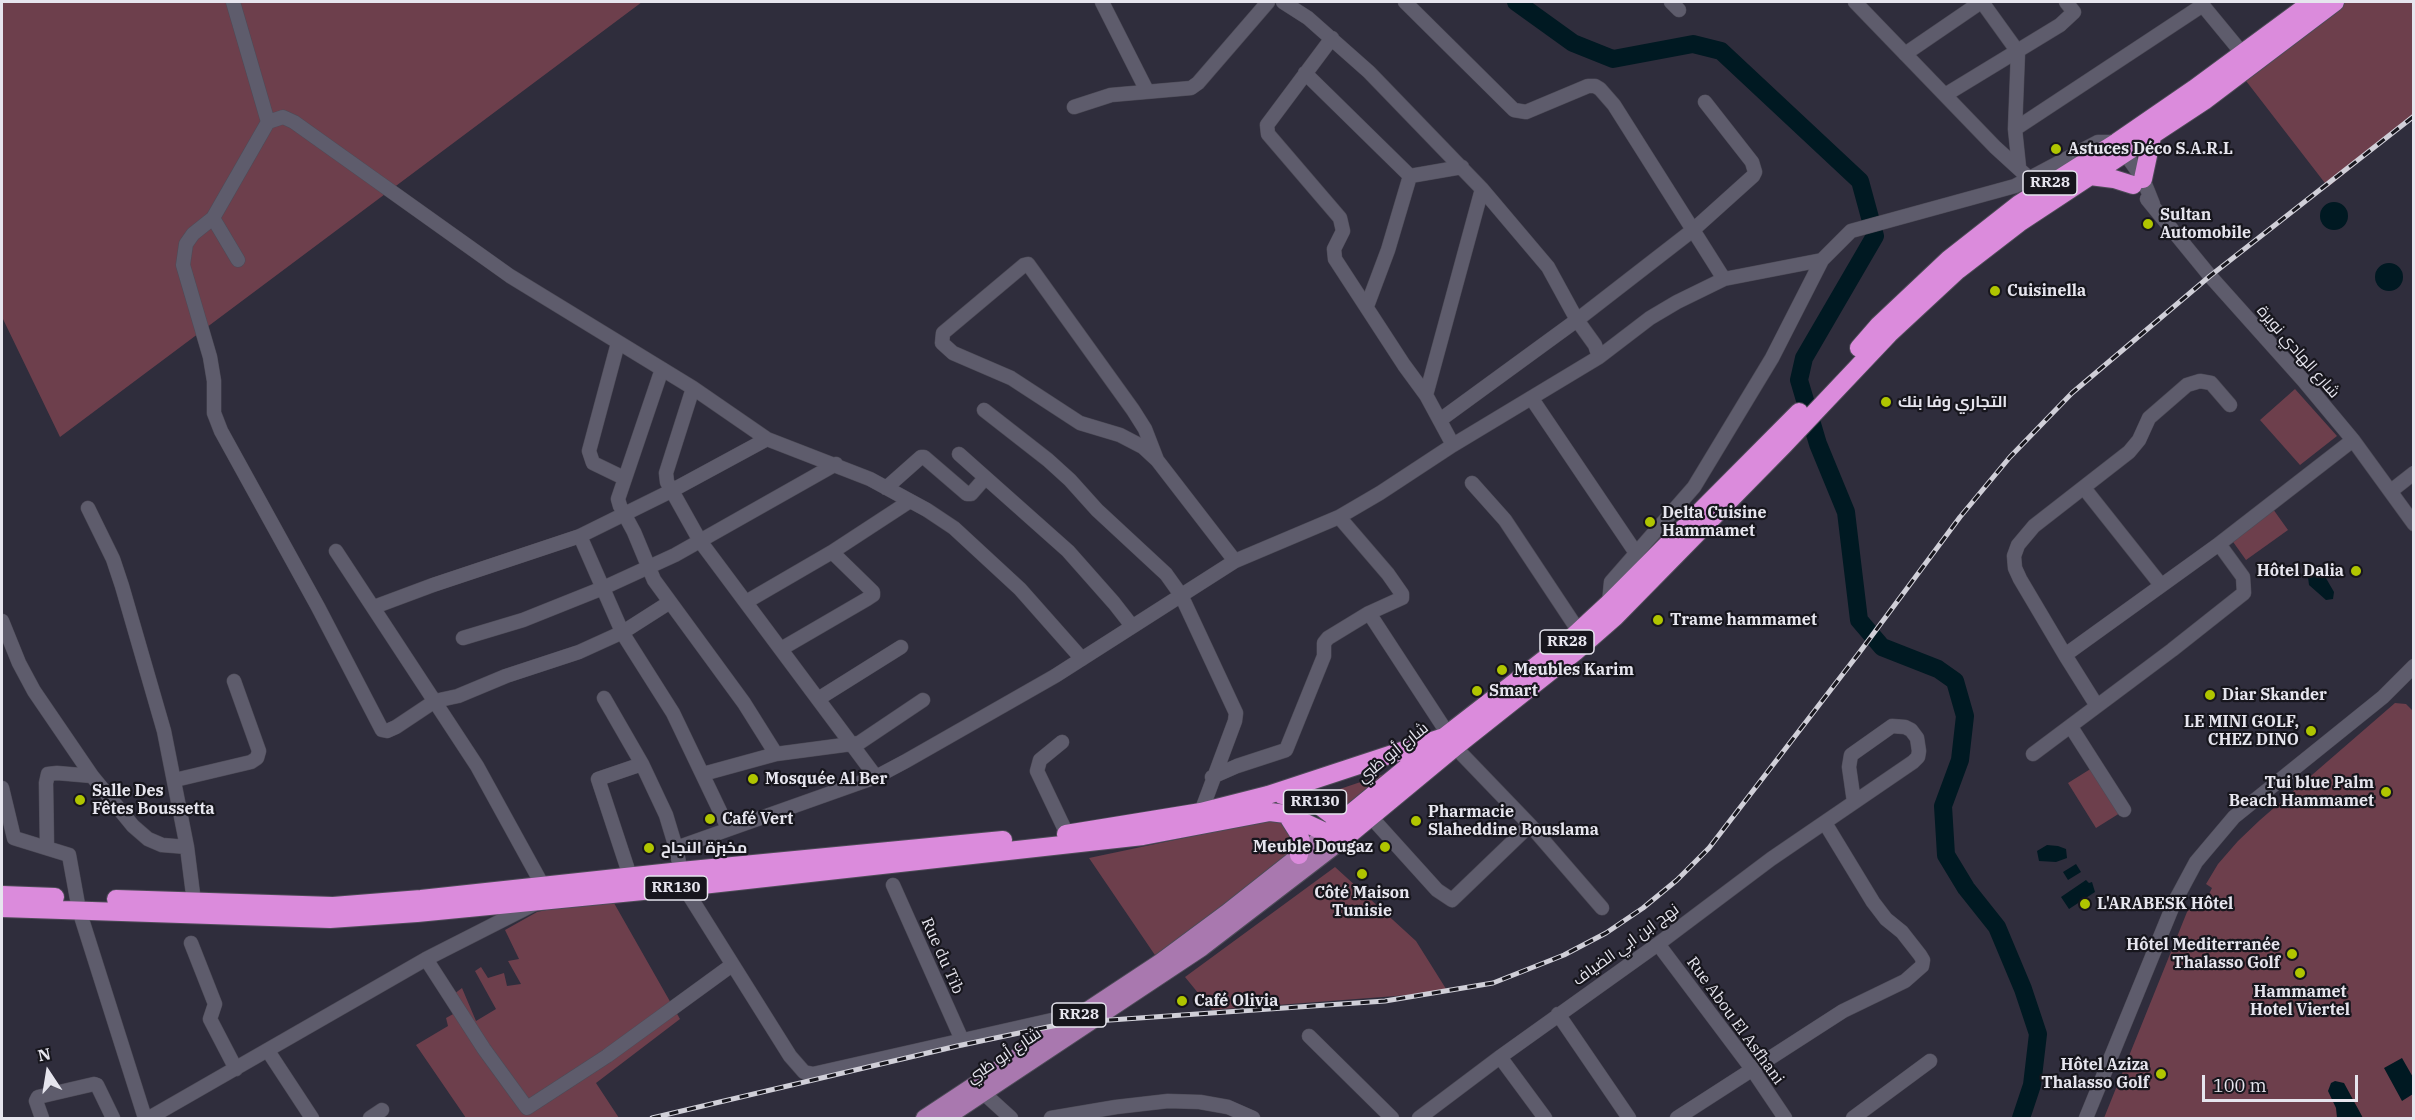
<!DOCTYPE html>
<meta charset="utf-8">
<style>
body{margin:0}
#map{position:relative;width:2415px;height:1120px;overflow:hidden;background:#2f2d3c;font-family:"IBM Plex Serif",serif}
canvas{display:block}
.frame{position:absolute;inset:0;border:3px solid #e6e5ee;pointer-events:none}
.north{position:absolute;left:18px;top:1042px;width:60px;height:60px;-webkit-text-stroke:4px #17161d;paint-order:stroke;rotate:348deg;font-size:16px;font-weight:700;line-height:24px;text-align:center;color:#e6e5ee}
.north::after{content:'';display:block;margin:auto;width:21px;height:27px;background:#e6e5ee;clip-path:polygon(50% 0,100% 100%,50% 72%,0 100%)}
.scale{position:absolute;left:2202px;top:1075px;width:156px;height:27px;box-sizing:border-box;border:3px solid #e6e5ee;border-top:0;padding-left:8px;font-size:18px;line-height:21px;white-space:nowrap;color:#e6e5ee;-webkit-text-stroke:4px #17161d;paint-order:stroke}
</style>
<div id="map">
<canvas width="2415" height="1120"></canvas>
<div class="frame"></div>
<div class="north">N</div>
<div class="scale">100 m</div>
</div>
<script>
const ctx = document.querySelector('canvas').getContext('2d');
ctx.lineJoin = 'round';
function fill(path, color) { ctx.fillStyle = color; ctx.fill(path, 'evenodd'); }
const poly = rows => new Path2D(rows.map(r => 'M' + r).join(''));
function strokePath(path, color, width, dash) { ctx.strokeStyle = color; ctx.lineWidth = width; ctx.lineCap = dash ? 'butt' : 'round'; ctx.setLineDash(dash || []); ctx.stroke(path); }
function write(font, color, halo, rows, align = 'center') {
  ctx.font = font + ' "IBM Plex Serif",Cairo,serif'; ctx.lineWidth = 4.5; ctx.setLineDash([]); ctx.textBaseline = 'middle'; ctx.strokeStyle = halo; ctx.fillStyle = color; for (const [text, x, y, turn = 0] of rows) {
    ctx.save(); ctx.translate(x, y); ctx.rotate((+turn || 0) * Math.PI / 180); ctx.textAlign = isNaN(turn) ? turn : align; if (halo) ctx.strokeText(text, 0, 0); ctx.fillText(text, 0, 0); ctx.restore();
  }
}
const green = poly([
 [2,2,642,2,60,437,2,317],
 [2340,2,2413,2,2413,118,2328,187,2243,77],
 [2295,389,2337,436,2300,465,2260,420],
 [2273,509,2288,530,2246,560,2231,539],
 [2395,703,2406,704,2414,712,2413,1118,2104,1118,2187,912,2196,900,2204,904,2212,888,2206,884,2218,864,2238,841,2260,820],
 [1405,767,1352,809,1331,792],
 [2092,768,2120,813,2096,828,2068,783],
 [1293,815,1299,853,1159,961,1089,858],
 [1335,867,1416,941,1448,992,1212,1010,1185,977],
 [610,896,680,1019,596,1083,619,1118,466,1118,416,1045,448,1026,446,1018,455,1013,446,1000,462,988,476,1021,496,1009,475,971,481,967,488,978,504,973,507,986,521,984,508,961,519,959,505,930,537,912]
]);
const water = poly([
 '2320 216a14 14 0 1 1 28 0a14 14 0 1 1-28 0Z',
 '2375 277a14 14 0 1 1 28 0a14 14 0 1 1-28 0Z',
 [2313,571,2323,573,2334,592,2333,599,2326,600,2309,585,2308,577],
 [2047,845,2058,846,2066,849,2067,858,2056,862,2039,861,2037,851],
 [2076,864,2081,872,2068,880,2063,872],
 [2086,880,2089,883,2092,882,2095,892,2069,909,2061,897],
 [2402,1058,2414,1079,2413,1094,2402,1101,2384,1068],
 [2335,1081,2344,1083,2363,1118,2337,1118,2336,1108,2328,1091,2331,1083]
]);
const river = poly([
 [1516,2,1573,43,1613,59,1693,44,1721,51,1860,181,1875,236,1804,358,1799,380,1818,444,1846,512,1859,620,1882,647,1938,669,1955,681,1965,716,1960,760,1943,806,1946,855,1966,888,1997,927,2023,989,2038,1034,2032,1085,2021,1118]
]);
const minor = poly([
 [233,2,268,122],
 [1102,2,1147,91],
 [1283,2,1308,18,1369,72,1482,189,1548,267,1577,320,1595,345,1599,357],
 [1405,2,1514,110,1526,112,1588,86,1595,86,1600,89,1614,105,1724,279],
 [1671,2,1679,10],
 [1855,2,1995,147,2030,179],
 [1982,2,2018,52,2015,129,2019,167],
 [2200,2,2242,53],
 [1332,38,1270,121,1267,125,1268,134,1340,218,1343,231,1334,249,1335,259,1404,365,1426,395,1453,445],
 [1905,54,1981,2],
 [1305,73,1410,176],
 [1945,95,2060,25,2074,12,2066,2],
 [1074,107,1111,95,1191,88,1198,83,1268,2],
 [2015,129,2203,5],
 [1410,176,1462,167],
 [2147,199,2210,276,2303,380,2353,440,2414,524],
 [213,218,238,260],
 [1367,306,1388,250,1410,176],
 [618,343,589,451,593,463,624,478],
 [662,369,618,499,620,506,634,532,654,580,744,703,776,754],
 [693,388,666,473,667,482,700,541,876,777],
 [1426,395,1482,189],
 [1532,399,1636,553],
 [984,410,1048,460,1070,480,1097,510,1166,574,1181,595,1236,713,1235,721,1201,812],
 [1440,420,1577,320,1693,230,1753,176,1755,172,1752,162,1705,102],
 [959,454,1068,551,1114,603,1132,626],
 [1157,460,1145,429,1133,410,1028,264,1024,265,943,333,942,343,953,353,1011,378,1080,423,1120,435,1143,447,1157,460,1235,561],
 [1472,483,1505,520,1578,630],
 [886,488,921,457,924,457,967,494,971,494,985,478],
 [2084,488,2161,585],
 [2391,491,2414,473],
 [88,508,113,559,122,586,164,731,187,847,194,902],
 [580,536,623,634,673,713,728,828],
 [832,552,910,501],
 [670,602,623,632,579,652,506,676,458,696,435,701,396,727,387,731,382,730,318,607,221,431,214,413,214,381,210,357,183,265,186,244,193,234,213,218,268,122,283,117,294,122,510,276,693,388,767,439,870,479,927,510,954,528,1020,589,1082,659],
 [746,602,832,552,873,592,873,595,867,599,781,649],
 [1609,603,1611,582,1694,487,1772,358,1822,260,1851,231,2015,186,2098,142,2117,142,2143,179,2153,204],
 [374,607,433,585,580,536,671,491,767,439],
 [1369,613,1448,734],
 [2,621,19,663,34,691,92,776,133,826,148,839,162,845,187,847],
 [463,638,523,620,603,588,675,555,836,464],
 [2065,655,2020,579,2015,568,2014,556,2018,545,2034,526,2129,452,2139,440,2149,418,2187,385,2200,381,2211,383,2230,405],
 [604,698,642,764,666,815,676,848],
 [818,699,901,647],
 [2097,706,2065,655,2219,544,2353,440],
 [2071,727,2124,810],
 [1062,742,1040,760,1037,771,1067,834],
 [1455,747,1530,825,1602,908],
 [2033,754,2172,650,2244,593,2243,577,2219,544],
 [703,774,776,754,859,743,923,700],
 [1212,777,1237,766,1286,750,1324,656,1324,643,1328,638,1369,613,1402,598,1402,594,1388,574,1339,517],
 [175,780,251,762,257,758,259,751,234,681],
 [2,788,14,838,69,855,79,910,145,1118],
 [1371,817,1437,890,1452,900,1530,825],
 [47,847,46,783,48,774,57,773,92,776],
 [630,876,598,779,642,764],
 [893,885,962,1040],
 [191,943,215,1004,210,1019,236,1069],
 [1658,944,1752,1069,1785,1118],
 [426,959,484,1049,527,1108,607,1056,732,965],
 [1558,1014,1629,1118],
 [1073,1025,1052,1020,813,1074,804,1072,790,1056,684,887,676,848,876,777,906,761,1055,676,1235,561,1339,517,1380,493,1453,445,1599,357,1650,318,1677,302,1724,279,1822,260],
 [1309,1036,1392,1118],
 [268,1051,312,1118],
 [1500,1057,1545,1118],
 [978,1088,1011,1118],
 [42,1118,36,1101,38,1097,94,1084,97,1085,113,1118],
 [149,1118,426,959,544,899,543,886,477,766,336,551],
 [370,1118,382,1110],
 [1051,1118,1116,1107,1168,1101,1200,1102,1228,1107,1253,1118],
 [1419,1118,1500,1057,1658,944,1771,859,1913,762,1918,757,1919,751,1917,738,1911,730,1905,727,1892,726,1851,755,1849,767,1854,802],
 [1677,1118,1843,1011,1905,981,1922,966,1923,960,1920,955,1902,932,1886,919,1873,902,1825,823],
 [1853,1118,1930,1061],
 [2086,1118,2174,903,2196,862,2234,817,2383,697,2414,666]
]);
const major = poly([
 [924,1118,1160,962,1226,913,1327,833],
 [946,1118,1202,948,1339,843]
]);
const highway = poly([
 [2090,176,2114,179,2133,185],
 [2143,179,2152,137],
 [1859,348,1879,325,1949,259,2019,204,2117,142,2194,89,2312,2],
 [1282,795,1301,797,1312,800,1349,828],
 [1287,815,1299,834,1301,842,1299,855],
 [1327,833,1444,737,1568,641,1609,603,1799,412],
 [1066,834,1201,812,1268,795,1444,737],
 [2,895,55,897],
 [116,899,333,906,421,899,681,871,1003,840],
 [2,908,330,919,417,913,684,887,1143,836,1270,812,1286,814,1327,833,1339,843,1455,747,1575,652,1615,617,1783,446,1889,334,1958,270,2019,223,2204,101,2335,2]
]);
const rail = poly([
 [652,1118,957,1046,1067,1023,1385,1001,1493,983,1564,955,1606,933,1643,908,1677,880,1709,848,1859,653,1960,517,2010,457,2072,393,2210,276,2414,116]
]);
const markers = [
 [2056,149,6,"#b0c500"],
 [2148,224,6,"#b0c500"],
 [1995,291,6,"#b0c500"],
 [1886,402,6,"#b0c500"],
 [1650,522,6,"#b0c500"],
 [2356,571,6,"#b0c500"],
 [1658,620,6,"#b0c500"],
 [1502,670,6,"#b0c500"],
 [1477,691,6,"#b0c500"],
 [2210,695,6,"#b0c500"],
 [2311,731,6,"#b0c500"],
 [753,779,6,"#b0c500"],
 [2386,792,6,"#b0c500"],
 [80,800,6,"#b0c500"],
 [710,819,6,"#b0c500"],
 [1416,821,6,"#b0c500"],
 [1385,847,6,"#b0c500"],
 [649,848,6,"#b0c500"],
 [1362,874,6,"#b0c500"],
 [2085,904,6,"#b0c500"],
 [2292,954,6,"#b0c500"],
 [2300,973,6,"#b0c500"],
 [1182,1001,6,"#b0c500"],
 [2161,1074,6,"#b0c500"]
];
const shields = [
 [2050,183,54],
 [1567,642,54],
 [1315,802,63],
 [676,888,63],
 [1079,1015,54]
];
const shieldNames = [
 ["RR28",2050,183],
 ["RR28",1567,642],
 ["RR130",1315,802],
 ["RR130",676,888],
 ["RR28",1079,1015]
];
const poiNames = [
 ["Astuces Déco S.A.R.L",2068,149],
 ["Sultan",2160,215],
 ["Automobile",2160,233],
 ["Cuisinella",2007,291],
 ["التجاري وفا بنك",1898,402],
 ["Delta Cuisine",1662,513],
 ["Hammamet",1662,531],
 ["Hôtel Dalia",2344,571,"right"],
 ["Trame hammamet",1670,620],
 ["Meubles Karim",1514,670],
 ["Smart",1489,691],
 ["Diar Skander",2222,695],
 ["LE MINI GOLF,",2299,722,"right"],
 ["CHEZ DINO",2299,740,"right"],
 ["Mosquée Al Ber",765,779],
 ["Tui blue Palm",2374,783,"right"],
 ["Beach Hammamet",2374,801,"right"],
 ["Salle Des",92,791],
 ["Fêtes Boussetta",92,809],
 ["Pharmacie",1428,812],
 ["Slaheddine Bouslama",1428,830],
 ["Café Vert",722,819],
 ["Meuble Dougaz",1373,847,"right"],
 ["مخبزة النجاح",661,848],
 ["Côté Maison",1362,893,"center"],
 ["Tunisie",1362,911,"center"],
 ["L'ARABESK Hôtel",2097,904],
 ["Hôtel Mediterranée",2280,945,"right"],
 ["Thalasso Golf",2280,963,"right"],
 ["Hammamet",2300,992,"center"],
 ["Hotel Viertel",2300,1010,"center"],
 ["Café Olivia",1194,1001],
 ["Hôtel Aziza",2149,1065,"right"],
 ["Thalasso Golf",2149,1083,"right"]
];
const streetNames = [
 ["شارع الهادي نويرة",2298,352,49],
 ["شارع أبو ظبي",1393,753,-39],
 ["نهج ابن ابي الضياف",1626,945,-36],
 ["Rue du Tib",942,956,66],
 ["Rue Abou El Asfhani",1735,1021,54],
 ["شارع أبو ظبي",1004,1056,-34]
];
fill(green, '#6d3f4c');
fill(water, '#001922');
strokePath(river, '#001922', 18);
strokePath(minor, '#4d4b57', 15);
strokePath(major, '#4d4b57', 18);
strokePath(highway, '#4d4b57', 20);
strokePath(minor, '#5e5c6c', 14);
strokePath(major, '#a978af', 16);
strokePath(highway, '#db8bdc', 18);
strokePath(rail, '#d0cfd8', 5);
strokePath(rail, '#17161d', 3, [9]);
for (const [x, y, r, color] of markers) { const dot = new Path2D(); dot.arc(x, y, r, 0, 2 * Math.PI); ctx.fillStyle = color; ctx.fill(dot); strokePath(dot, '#17161d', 2); }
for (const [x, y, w] of shields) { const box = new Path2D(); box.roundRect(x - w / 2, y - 12, w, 24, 4.5); ctx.fillStyle = '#17161d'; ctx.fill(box); strokePath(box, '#e6e5ee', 1.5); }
write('bold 15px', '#e6e5ee', null, shieldNames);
write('bold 16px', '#e6e5ee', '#17161d', poiNames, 'left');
write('16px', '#e6e5ee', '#17161d', streetNames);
</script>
